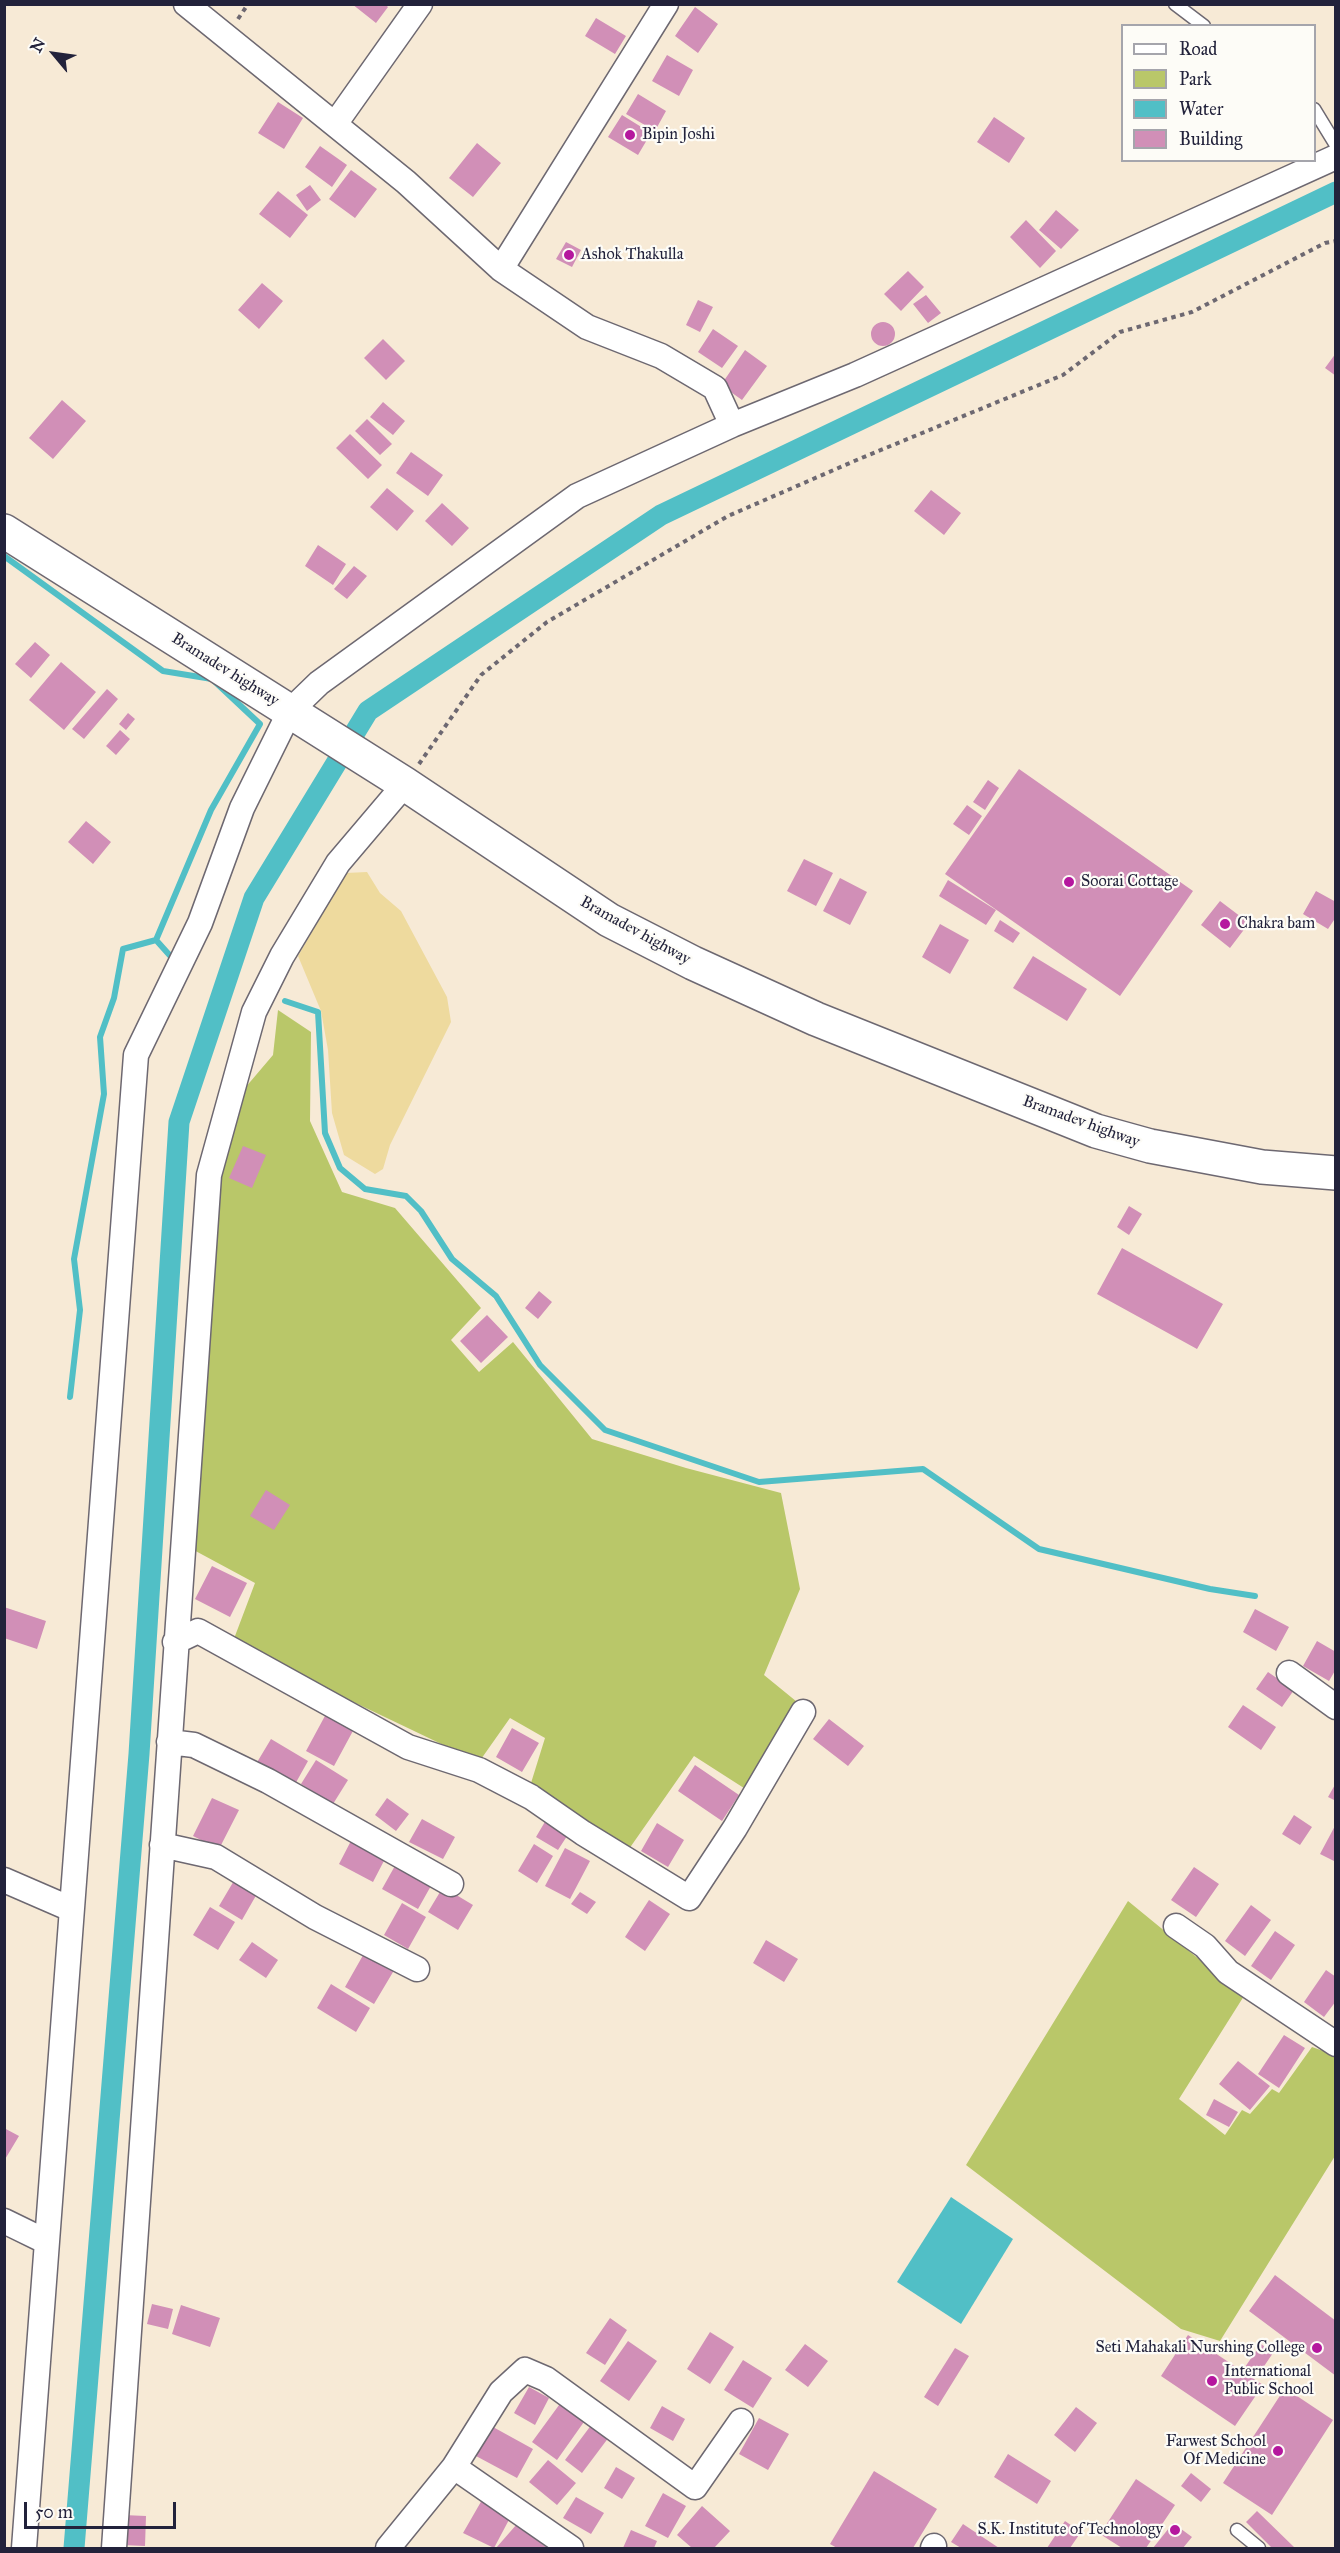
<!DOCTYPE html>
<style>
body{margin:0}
#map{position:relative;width:1340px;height:2553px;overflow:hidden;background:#f7ead6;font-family:"IM FELL Great Primer",serif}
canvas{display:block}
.frame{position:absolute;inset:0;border:6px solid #22223b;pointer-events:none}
.legend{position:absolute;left:1121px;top:24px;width:195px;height:138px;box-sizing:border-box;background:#fdfcf7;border:2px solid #a5a5ac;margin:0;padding:8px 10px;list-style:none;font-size:18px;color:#22223b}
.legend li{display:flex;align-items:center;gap:12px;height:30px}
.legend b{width:30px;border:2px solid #a5a5ac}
.north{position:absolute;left:24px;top:24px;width:60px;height:60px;-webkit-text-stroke:4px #fdfcf7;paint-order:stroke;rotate:299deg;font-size:16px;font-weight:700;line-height:24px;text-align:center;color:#22223b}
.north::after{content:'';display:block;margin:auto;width:21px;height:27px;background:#22223b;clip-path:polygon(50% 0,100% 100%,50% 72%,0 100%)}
.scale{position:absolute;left:24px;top:2502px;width:152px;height:27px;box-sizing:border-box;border:3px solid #22223b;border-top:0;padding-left:8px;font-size:18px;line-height:21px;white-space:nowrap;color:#22223b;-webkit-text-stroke:4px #fdfcf7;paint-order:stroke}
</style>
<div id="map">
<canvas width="1340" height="2553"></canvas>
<div class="frame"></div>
<ul class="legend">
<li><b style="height:8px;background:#fff"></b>Road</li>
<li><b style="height:16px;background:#b9c769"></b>Park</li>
<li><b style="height:16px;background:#51bfc6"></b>Water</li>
<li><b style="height:16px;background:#d18fb7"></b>Building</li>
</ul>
<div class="north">N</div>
<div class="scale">50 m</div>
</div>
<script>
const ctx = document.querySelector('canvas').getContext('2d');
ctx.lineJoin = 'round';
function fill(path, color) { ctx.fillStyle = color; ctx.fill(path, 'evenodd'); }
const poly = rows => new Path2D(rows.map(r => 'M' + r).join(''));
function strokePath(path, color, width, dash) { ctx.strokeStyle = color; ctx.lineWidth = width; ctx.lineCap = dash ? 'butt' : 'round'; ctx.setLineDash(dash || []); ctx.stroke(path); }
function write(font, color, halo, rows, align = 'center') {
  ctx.font = font + ' "IM FELL Great Primer",serif'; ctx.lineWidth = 4.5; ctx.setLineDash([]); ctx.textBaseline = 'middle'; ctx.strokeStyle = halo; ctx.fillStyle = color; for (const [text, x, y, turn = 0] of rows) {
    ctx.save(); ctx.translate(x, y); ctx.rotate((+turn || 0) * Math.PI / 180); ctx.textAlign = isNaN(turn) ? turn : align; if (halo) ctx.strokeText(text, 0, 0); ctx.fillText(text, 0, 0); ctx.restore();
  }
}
const green = poly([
 [278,1010,311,1032,310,1121,342,1192,395,1208,481,1308,451,1340,479,1372,513,1342,592,1439,686,1468,781,1493,800,1589,764,1675,802,1706,747,1790,694,1756,629,1849,531,1783,545,1738,510,1718,479,1762,232,1644,255,1583,190,1548,219,1176,239,1095,273,1055],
 [1128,1901,1244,1996,1179,2099,1225,2135,1242,2110,1250,2114,1272,2089,1279,2093,1312,2047,1335,2055,1335,2156,1220,2341,1181,2329,966,2165]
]);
const sand = poly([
 [367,872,380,893,401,911,447,997,451,1022,390,1145,383,1169,375,1174,344,1155,332,1113,328,1050,321,1011,298,956,346,873]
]);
const water = poly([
 [951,2197,1013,2239,961,2324,897,2282]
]);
const stream = poly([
 [4,556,163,671,212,679,260,724,211,810,156,940],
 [285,1001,318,1012,325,1133,340,1168,365,1189,406,1196,421,1211,452,1259,496,1296,540,1365,605,1430,759,1482,923,1469,1039,1549,1210,1589,1255,1596],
 [70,1397,80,1310,74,1259,104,1094,100,1037,114,998,123,949,156,940,173,959]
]);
const canal = poly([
 [74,2548,139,1754,179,1122,254,898,368,711,661,515,1336,192]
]);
const building = poly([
 [352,4,385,4,388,7,376,23],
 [695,7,718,24,698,53,675,36],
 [596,18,626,36,615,54,585,36],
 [667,55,693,70,679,96,652,81],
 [638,94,666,111,655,131,626,114],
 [278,102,303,118,284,149,258,133],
 [622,115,651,133,638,155,608,137],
 [994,117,1025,138,1009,163,977,142],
 [477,143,501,163,473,197,449,178],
 [320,146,347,165,332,187,305,167],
 [351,170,377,189,355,218,329,199],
 [310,185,321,200,307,211,296,195],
 [278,191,308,215,290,238,259,214],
 [1056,210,1079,230,1061,249,1039,230],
 [1026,220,1056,251,1040,268,1010,237],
 [566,242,581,250,572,267,556,259],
 [908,271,924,287,901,311,884,294],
 [262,283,283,301,259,329,238,310],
 [926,295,941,313,928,323,913,304],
 [698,300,713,307,700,332,686,325],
 '871 334a12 12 0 1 1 24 0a12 12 0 1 1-24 0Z',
 [713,329,738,346,722,368,698,352],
 [383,339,405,361,386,380,364,358],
 [745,350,767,366,742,400,721,385],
 [1336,353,1336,376,1325,368],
 [62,400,86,421,53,459,29,438],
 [383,402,405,421,393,435,370,417],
 [367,419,392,444,380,455,355,431],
 [350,434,382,465,368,479,336,448],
 [411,452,443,475,428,496,396,473],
 [387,488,414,511,397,531,370,507],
 [931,490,961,513,944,535,914,511],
 [442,503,469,528,452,546,425,521],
 [318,545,346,564,333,585,305,566],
 [354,566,367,576,347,599,334,589],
 [35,642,50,655,31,678,15,664],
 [61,662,96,692,64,730,29,700],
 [107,689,118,699,84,739,72,729],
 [128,713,135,719,126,730,119,724],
 [120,730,130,739,116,755,106,746],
 [1019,769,1193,891,1120,996,945,874],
 [988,780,999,788,985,810,973,802],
 [967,805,982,816,969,835,953,824],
 [86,821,111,842,93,864,68,842],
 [804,859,833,873,816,906,787,891],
 [840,878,867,892,850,925,823,911],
 [948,880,996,910,986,925,939,896],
 [1316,891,1336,902,1336,917,1328,929,1303,914],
 [1220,901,1249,923,1230,948,1201,925],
 [1000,920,1020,933,1013,943,994,931],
 [940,924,969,940,950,974,922,957],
 [1033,956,1087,989,1067,1021,1013,988],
 [243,1146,266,1155,252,1188,229,1178],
 [1129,1206,1142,1214,1129,1235,1117,1227],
 [1122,1248,1223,1304,1197,1349,1097,1294],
 [539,1291,552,1302,538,1319,525,1308],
 [487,1315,508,1337,481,1363,460,1341],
 [266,1490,290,1505,274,1530,250,1516],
 [212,1566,247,1583,230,1617,195,1599],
 [4,1607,46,1621,37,1649,4,1638],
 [1255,1609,1289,1627,1276,1651,1243,1632],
 [1317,1641,1336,1652,1336,1669,1329,1681,1303,1666],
 [1268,1672,1294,1690,1282,1707,1256,1689],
 [1243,1705,1276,1727,1261,1750,1228,1727],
 [326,1714,354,1729,334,1766,306,1751],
 [829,1719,864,1746,848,1766,813,1739],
 [512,1728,539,1743,522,1772,496,1757],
 [271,1739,308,1761,294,1786,256,1764],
 [316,1760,348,1780,333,1804,301,1784],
 [695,1765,739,1795,722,1821,678,1791],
 [1336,1783,1336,1801,1328,1797],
 [212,1798,239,1810,219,1849,193,1836],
 [387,1798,409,1814,396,1831,375,1815],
 [1294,1815,1312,1827,1300,1845,1282,1834],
 [422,1819,455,1837,443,1859,409,1842],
 [546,1820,569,1833,558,1850,536,1837],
 [657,1823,684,1840,668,1867,641,1851],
 [1336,1824,1336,1862,1320,1854],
 [353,1837,387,1855,373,1882,339,1864],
 [534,1844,553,1856,537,1883,518,1871],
 [565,1848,590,1861,570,1899,545,1886],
 [396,1864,432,1884,418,1909,382,1889],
 [1194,1867,1219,1884,1196,1917,1171,1900],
 [235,1879,258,1892,242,1920,219,1906],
 [443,1887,473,1905,458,1930,428,1912],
 [580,1892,596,1902,587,1914,571,1904],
 [649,1900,670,1914,645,1951,625,1937],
 [402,1903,426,1917,408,1949,384,1935],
 [1251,1905,1271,1920,1245,1956,1225,1941],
 [210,1907,235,1922,218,1950,193,1935],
 [1275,1931,1295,1945,1271,1980,1251,1966],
 [766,1940,798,1959,784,1982,753,1963],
 [252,1942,278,1960,266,1978,239,1960],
 [366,1950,396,1967,374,2004,345,1987],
 [1326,1970,1336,1977,1336,2001,1324,2017,1304,2002],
 [331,1984,370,2008,356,2032,317,2008],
 [1284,2035,1305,2048,1279,2088,1258,2074],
 [1238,2061,1270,2086,1250,2110,1219,2084],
 [1214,2099,1238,2112,1229,2127,1206,2115],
 [4,2128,19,2136,4,2161],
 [1275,2275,1336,2321,1336,2376,1249,2311],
 [152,2304,173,2309,168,2329,147,2324],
 [181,2305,220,2318,210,2347,172,2334],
 [610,2318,627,2330,605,2365,586,2353],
 [710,2332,734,2347,710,2384,687,2369],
 [1188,2335,1263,2385,1235,2426,1161,2376],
 [628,2341,657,2361,629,2401,600,2381],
 [805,2344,828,2361,808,2387,785,2370],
 [1261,2344,1273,2353,1258,2375,1245,2367],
 [955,2348,969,2356,938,2406,924,2397],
 [743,2360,772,2378,753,2408,724,2390],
 [529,2387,549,2398,535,2425,514,2413],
 [1285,2388,1333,2420,1272,2515,1223,2483],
 [562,2401,586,2419,557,2460,532,2442],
 [662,2406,685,2419,673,2441,650,2428],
 [1076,2407,1097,2423,1075,2452,1054,2435],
 [759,2418,789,2434,768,2470,739,2454],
 [592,2424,609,2437,582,2473,565,2460],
 [493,2427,533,2449,517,2478,476,2456],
 [1008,2454,1051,2481,1037,2504,994,2477],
 [548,2460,576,2483,557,2505,529,2482],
 [616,2467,635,2478,622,2499,604,2488],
 [874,2471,937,2509,913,2548,837,2548,830,2544],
 [1191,2473,1211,2489,1201,2502,1181,2486],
 [1136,2479,1175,2505,1146,2548,1122,2548,1100,2534],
 [663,2493,686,2506,668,2538,645,2526],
 [576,2497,604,2513,591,2534,563,2518],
 [482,2500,511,2516,494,2548,463,2533],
 [702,2506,730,2531,714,2548,692,2548,677,2535],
 [1257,2511,1295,2548,1272,2548,1246,2522],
 [123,2515,146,2516,145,2546,122,2545],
 [1065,2521,1081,2532,1070,2548,1047,2548],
 [1173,2523,1192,2537,1183,2548,1153,2548],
 [517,2524,547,2548,496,2548],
 [963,2524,999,2548,961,2548,951,2542],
 [631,2530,657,2541,654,2548,623,2548]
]);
const path = poly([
 [238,19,248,4],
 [419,764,481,675,547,622,728,516,859,459,1063,375,1120,332,1192,312,1325,243,1336,241]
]);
const lane = poly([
 [1175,4,1204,26],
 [1314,109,1336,145],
 [1237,2530,1259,2548]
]);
const street = poly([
 [186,4,406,182,501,269,587,327,661,356,715,388,732,425],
 [335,124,420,4],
 [501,269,666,4],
 [175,1642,198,1631,408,1747,479,1770,531,1797,583,1833,689,1898,735,1828,803,1712],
 [1289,1673,1336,1707],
 [169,1742,194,1745,268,1781,451,1884],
 [162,1845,216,1857,315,1917,417,1969],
 [4,1880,71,1909],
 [1176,1926,1205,1946,1228,1972,1336,2044],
 [4,2221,45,2241],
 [454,2467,571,2548],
 [24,2548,136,1055,200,923,242,808,290,711,319,683,577,496,732,425,855,375,1336,157],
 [114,2548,209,1175,254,1012,282,956,338,863,405,784],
 [388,2548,454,2467,501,2392,525,2370,546,2379,695,2487,741,2421],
 [933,2548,934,2546]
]);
const secondary = poly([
 [4,531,405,784,609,920,693,963,816,1019,1096,1131,1150,1146,1262,1167,1336,1173]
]);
const markers = [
 [630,135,6,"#b5179e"],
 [569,255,6,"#b5179e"],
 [1069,882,6,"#b5179e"],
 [1225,924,6,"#b5179e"],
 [1317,2348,6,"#b5179e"],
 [1212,2381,6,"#b5179e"],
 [1278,2451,6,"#b5179e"],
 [1175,2530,6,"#b5179e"]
];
const poiNames = [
 ["Bipin Joshi",642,135],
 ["Ashok Thakulla",581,255],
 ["Soorai Cottage",1081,882],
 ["Chakra bam",1237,924],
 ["Seti Mahakali Nurshing College",1305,2348,"right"],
 ["International",1224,2372],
 ["Public School",1224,2390],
 ["Farwest School",1266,2442,"right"],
 ["Of Medicine",1266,2460,"right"],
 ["S.K. Institute of Technology",1163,2530,"right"]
];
const streetNames = [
 ["Bramadev highway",225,670,32],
 ["Bramadev highway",635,931,29],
 ["Bramadev highway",1081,1122,20]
];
fill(green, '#b9c769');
fill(sand, '#eeda9e');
fill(water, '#51bfc6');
strokePath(stream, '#51bfc6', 6);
strokePath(canal, '#51bfc6', 21);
fill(building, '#d18fb7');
strokePath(lane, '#6d6871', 15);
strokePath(street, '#6d6871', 27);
strokePath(secondary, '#6d6871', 36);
strokePath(path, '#6d6871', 4, [4.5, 4.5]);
strokePath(lane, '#fff', 12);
strokePath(street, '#fff', 24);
strokePath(secondary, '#fff', 33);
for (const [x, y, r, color] of markers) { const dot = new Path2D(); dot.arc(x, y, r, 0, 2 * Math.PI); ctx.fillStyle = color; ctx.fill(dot); strokePath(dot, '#fdfcf7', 2); }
write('16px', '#22223b', '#fdfcf7', poiNames, 'left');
write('16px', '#22223b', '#fdfcf7', streetNames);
</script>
